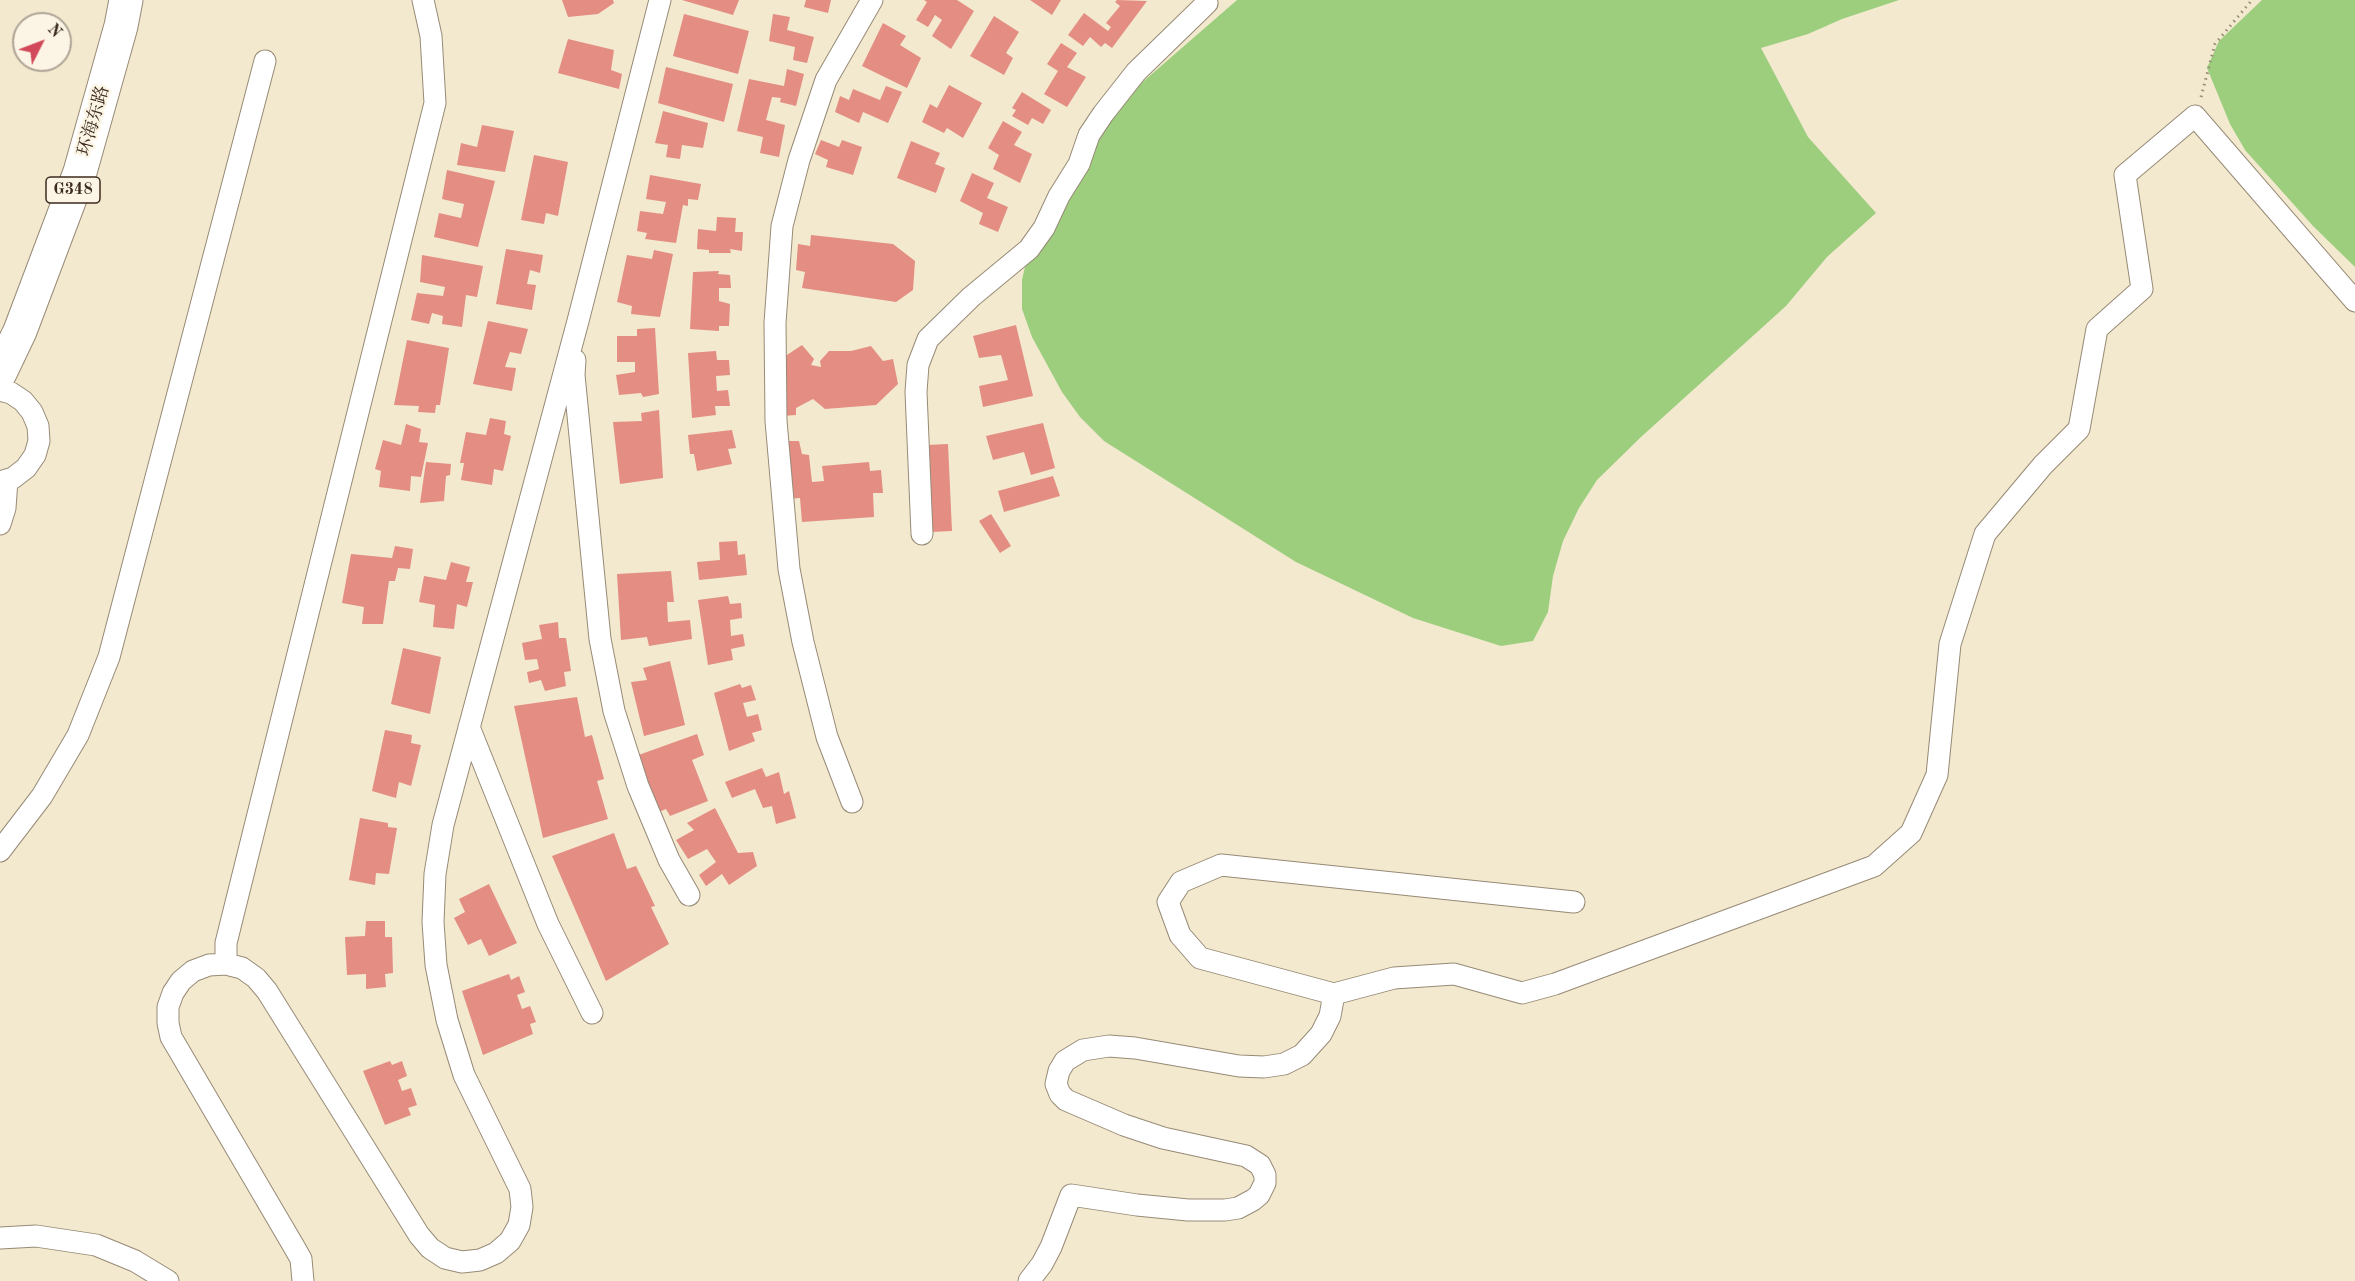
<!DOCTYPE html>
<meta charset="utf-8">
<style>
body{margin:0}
#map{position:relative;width:2355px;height:1281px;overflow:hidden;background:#f3e9cf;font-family:"Old Standard TT",serif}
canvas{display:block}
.north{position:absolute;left:12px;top:12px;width:60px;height:60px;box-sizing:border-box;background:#fcf5e5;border:2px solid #afa495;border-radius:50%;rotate:48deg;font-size:16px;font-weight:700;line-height:24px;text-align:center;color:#3b2a1e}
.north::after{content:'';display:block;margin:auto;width:21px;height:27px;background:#d1495b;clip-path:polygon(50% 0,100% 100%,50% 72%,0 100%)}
</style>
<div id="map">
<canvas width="2355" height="1281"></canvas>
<div class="north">N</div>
</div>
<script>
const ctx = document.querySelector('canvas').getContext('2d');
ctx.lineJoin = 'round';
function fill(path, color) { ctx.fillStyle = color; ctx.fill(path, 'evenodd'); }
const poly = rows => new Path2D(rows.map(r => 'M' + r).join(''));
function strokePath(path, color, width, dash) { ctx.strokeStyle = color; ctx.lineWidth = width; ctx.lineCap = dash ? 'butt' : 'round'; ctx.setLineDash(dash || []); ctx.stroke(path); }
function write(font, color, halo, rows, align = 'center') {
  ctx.font = font + ' "Old Standard TT","Noto Serif SC",serif'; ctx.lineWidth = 5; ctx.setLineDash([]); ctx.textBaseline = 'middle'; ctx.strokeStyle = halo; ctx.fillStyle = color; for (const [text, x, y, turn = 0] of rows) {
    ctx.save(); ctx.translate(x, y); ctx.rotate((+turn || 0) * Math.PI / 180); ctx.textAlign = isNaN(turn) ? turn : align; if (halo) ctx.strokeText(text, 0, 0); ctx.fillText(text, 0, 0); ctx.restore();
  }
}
const green = poly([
 [1237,0,1899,0,1842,19,1808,34,1761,48,1808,137,1876,213,1827,257,1786,306,1641,437,1597,480,1579,508,1563,541,1553,576,1548,612,1533,641,1501,646,1413,618,1296,562,1104,441,1080,417,1062,392,1032,337,1022,309,1022,280,1029,249,1040,221,1130,93],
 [2262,0,2355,0,2355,267,2313,226,2245,150,2230,124,2207,68,2219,41]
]);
const building = poly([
 [562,0,613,0,614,3,598,14,568,17],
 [682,0,739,0,733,15],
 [806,0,831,0,828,13,804,7],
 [924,0,957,0,974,11,951,49,932,36,942,20,935,15,928,27,916,20,927,2],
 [1030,0,1061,0,1052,15],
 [1117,0,1147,1,1112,48,1105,43,1101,47,1090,37,1083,46,1068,35,1084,13,1108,31,1111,27,1106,23,1120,6,1115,2],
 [684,14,749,31,738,74,673,56],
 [773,14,790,17,787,30,814,37,807,63,793,60,795,47,769,41],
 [994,16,1019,32,1006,53,1013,58,1004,75,970,56],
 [883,23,906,36,900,45,921,58,907,88,862,66],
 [568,39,614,50,611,70,622,74,619,89,558,73],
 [1061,43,1077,53,1067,67,1086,77,1067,107,1044,94,1058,71,1047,64],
 [666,67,733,84,724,122,658,103],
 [787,69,804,74,796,106,780,102,781,98,772,97,766,120,785,125,779,157,760,153,763,137,737,131,749,79,784,86],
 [949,85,982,103,963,138,947,128,944,133,922,122,930,104,937,108],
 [886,86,902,92,888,123,863,112,859,123,835,112,840,96,849,100,853,89,880,100],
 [1022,92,1051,110,1043,124,1032,118,1028,125,1012,116,1016,110,1012,108],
 [663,111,708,123,703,148,682,145,680,159,666,157,668,145,655,143],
 [1003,121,1022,132,1014,145,1032,154,1020,183,993,169,999,155,988,148],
 [482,125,514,131,505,172,457,165,461,143,477,147],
 [821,140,839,147,842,140,862,147,853,175,826,167,828,160,815,154],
 [911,141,940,153,935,164,945,168,936,193,897,178],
 [534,155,568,162,558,216,546,213,544,224,521,220],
 [447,170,495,181,478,247,434,237,439,213,461,218,464,204,442,199],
 [972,173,994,183,987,198,1008,207,998,232,979,224,983,213,960,201],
 [650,175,701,184,698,200,688,199,688,206,683,205,676,243,645,239,647,233,637,231,640,211,663,214,666,202,646,199],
 [717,217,736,218,735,232,743,232,742,251,730,249,731,253,709,253,709,250,697,249,698,229,716,231],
 [811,235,893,244,915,261,913,290,896,302,802,288,805,272,796,270,798,244,810,246],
 [506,249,543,255,540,273,530,270,527,284,536,285,532,310,496,304],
 [654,250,673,254,660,317,631,314,632,306,617,302,627,255,652,259],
 [422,255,483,266,477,297,466,295,462,327,442,324,443,316,432,313,429,324,411,320,417,293,443,296,445,287,420,282],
 [719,271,718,274,730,275,731,288,719,288,719,301,730,304,729,326,719,326,719,331,690,329,693,272],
 [488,321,528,329,521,354,510,352,505,367,516,368,512,391,473,384],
 [1016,325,1033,396,983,407,979,386,1008,380,1001,355,979,358,973,336],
 [655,328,659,394,643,397,641,393,619,395,616,375,635,372,635,362,617,362,617,336,637,336,637,329],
 [407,340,449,348,440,405,436,405,435,413,418,412,419,406,394,405],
 [802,345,814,359,811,365,821,367,820,361,829,351,851,351,871,346,883,361,893,359,898,384,876,405,825,409,813,399,796,408,796,415,782,416,779,355,787,355],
 [716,351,717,360,729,360,730,375,716,376,717,391,728,390,730,406,715,406,716,415,692,418,688,353],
 [659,410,663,478,620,484,613,422,642,421,641,413],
 [490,418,506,421,504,434,511,436,503,471,494,469,492,485,461,480,464,463,460,463,466,432,486,435],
 [1043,423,1055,468,1031,475,1024,452,993,460,986,436],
 [406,424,421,429,419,442,428,443,421,477,411,476,410,491,379,487,381,471,375,469,383,440,401,445],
 [732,430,736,448,728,449,732,464,697,471,694,454,690,454,688,435],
 [784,441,799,441,802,454,809,455,812,482,824,481,822,466,869,462,870,471,881,470,883,493,873,493,874,517,802,522,800,498,788,499],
 [948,444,952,531,931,532,927,445],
 [426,462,451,464,450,475,446,476,444,501,420,503],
 [1053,476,1060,496,1004,512,998,491],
 [991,514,1011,546,1000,553,979,521],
 [737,541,738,555,745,554,747,575,699,580,697,562,720,560,719,542],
 [395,546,413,549,410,569,398,568,395,581,389,581,383,624,362,624,364,607,342,603,351,554,392,558],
 [451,562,470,567,466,582,473,582,467,607,457,604,454,629,433,627,435,605,419,602,424,576,446,580],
 [671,571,674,602,667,602,668,622,690,620,692,639,649,646,647,637,621,640,617,574],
 [728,596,730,604,741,603,742,618,730,620,731,636,743,634,745,646,731,649,733,660,708,665,698,600],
 [558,622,559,638,566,638,571,671,564,672,566,686,545,691,541,680,529,683,527,672,539,669,537,659,525,660,522,643,542,639,539,625],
 [403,648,441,657,430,714,391,704],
 [670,661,685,725,644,736,631,682,647,680,643,668],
 [740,684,742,688,751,685,756,700,743,703,747,717,758,714,762,730,752,733,755,741,729,751,714,693],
 [577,697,585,737,592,735,604,779,597,781,608,819,543,838,514,706],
 [385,730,412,735,411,743,421,745,411,786,399,782,396,798,372,791],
 [697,734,704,755,692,760,708,801,670,816,666,809,654,814,633,757],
 [762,768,766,777,779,772,784,794,789,791,796,818,776,824,772,806,763,808,755,789,732,798,725,782],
 [715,808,738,853,753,852,757,866,729,885,722,874,706,886,699,875,716,862,707,849,688,859,676,840,694,830,687,823],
 [360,818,388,823,388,827,397,828,389,874,376,873,375,885,349,880],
 [614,833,627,869,636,866,655,906,651,907,669,944,606,981,552,856],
 [489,884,517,943,489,956,481,939,468,945,454,918,465,912,459,899],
 [366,921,385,921,385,937,392,937,393,973,385,974,386,987,366,989,366,974,347,975,345,937,365,936],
 [509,974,511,980,519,976,525,992,517,995,522,1009,530,1006,536,1022,530,1024,533,1034,483,1055,462,991],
 [390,1061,392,1065,402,1061,407,1076,398,1080,402,1091,411,1088,417,1105,408,1108,411,1115,385,1125,363,1071]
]);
const path = poly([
 [2201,97,2215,44,2252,0]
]);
const minor = poly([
 [575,360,574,375,600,639,614,711,638,786,669,860,689,895],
 [0,390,11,393,23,401,32,412,38,426,39,441,35,455,26,468,13,478,0,482],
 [0,524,5,508,7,480],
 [922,534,916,392,918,365,928,339,971,297,1029,249,1044,228,1059,196,1079,164,1089,135,1103,114,1136,72,1207,3,1206,0],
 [469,727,548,924,592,1013],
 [852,802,827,737,803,642,789,569,776,421,775,323,782,226,799,160,826,80,872,0],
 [0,851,42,796,78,735,109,657,265,61],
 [1574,902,1221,865,1181,882,1168,902,1180,935,1200,958,1334,994,1394,978,1454,974,1522,993,1555,984,1874,866,1911,833,1937,775,1950,644,1985,534,2043,465,2079,429,2097,329,2142,289,2125,175,2195,116,2355,301],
 [226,964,226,943,435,103,431,36,423,0],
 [0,1238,36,1236,96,1245,135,1261,168,1281],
 [303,1281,301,1259,293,1245,171,1037,168,1023,168,1007,173,993,181,981,193,971,209,965,226,964,242,968,256,978,267,991,419,1235,430,1248,445,1258,462,1262,480,1260,496,1253,510,1241,519,1225,522,1207,520,1189,464,1075,447,1020,436,965,433,922,435,874,443,825,578,321,660,0],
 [1029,1281,1042,1264,1051,1247,1071,1195,1137,1205,1188,1210,1225,1210,1238,1208,1253,1200,1259,1195,1265,1183,1265,1175,1260,1165,1246,1156,1163,1138,1124,1125,1066,1100,1060,1094,1056,1084,1059,1071,1065,1061,1083,1050,1109,1046,1135,1048,1239,1066,1264,1067,1284,1064,1302,1055,1321,1034,1330,1016,1334,994]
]);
const trunk = poly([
 [0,373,20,331,80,172,121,26,126,0]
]);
const shields = [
 [73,190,54]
];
const shieldNames = [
 ["G348",73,190]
];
const streetNames = [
 ["环海东路",94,121,-74]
];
fill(green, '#9cce7e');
fill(building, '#e38d83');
strokePath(minor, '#978a76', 23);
strokePath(trunk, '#978a76', 35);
strokePath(path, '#978a76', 3, [1.5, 4.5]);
strokePath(minor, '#fff', 21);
strokePath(trunk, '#fff', 33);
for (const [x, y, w] of shields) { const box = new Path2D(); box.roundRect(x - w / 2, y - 13, w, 26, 4.5); ctx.fillStyle = '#fcf5e5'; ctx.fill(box); strokePath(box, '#3b2a1e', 1.5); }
write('bold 16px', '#3b2a1e', null, shieldNames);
write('18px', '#3b2a1e', '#fcf5e5', streetNames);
</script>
